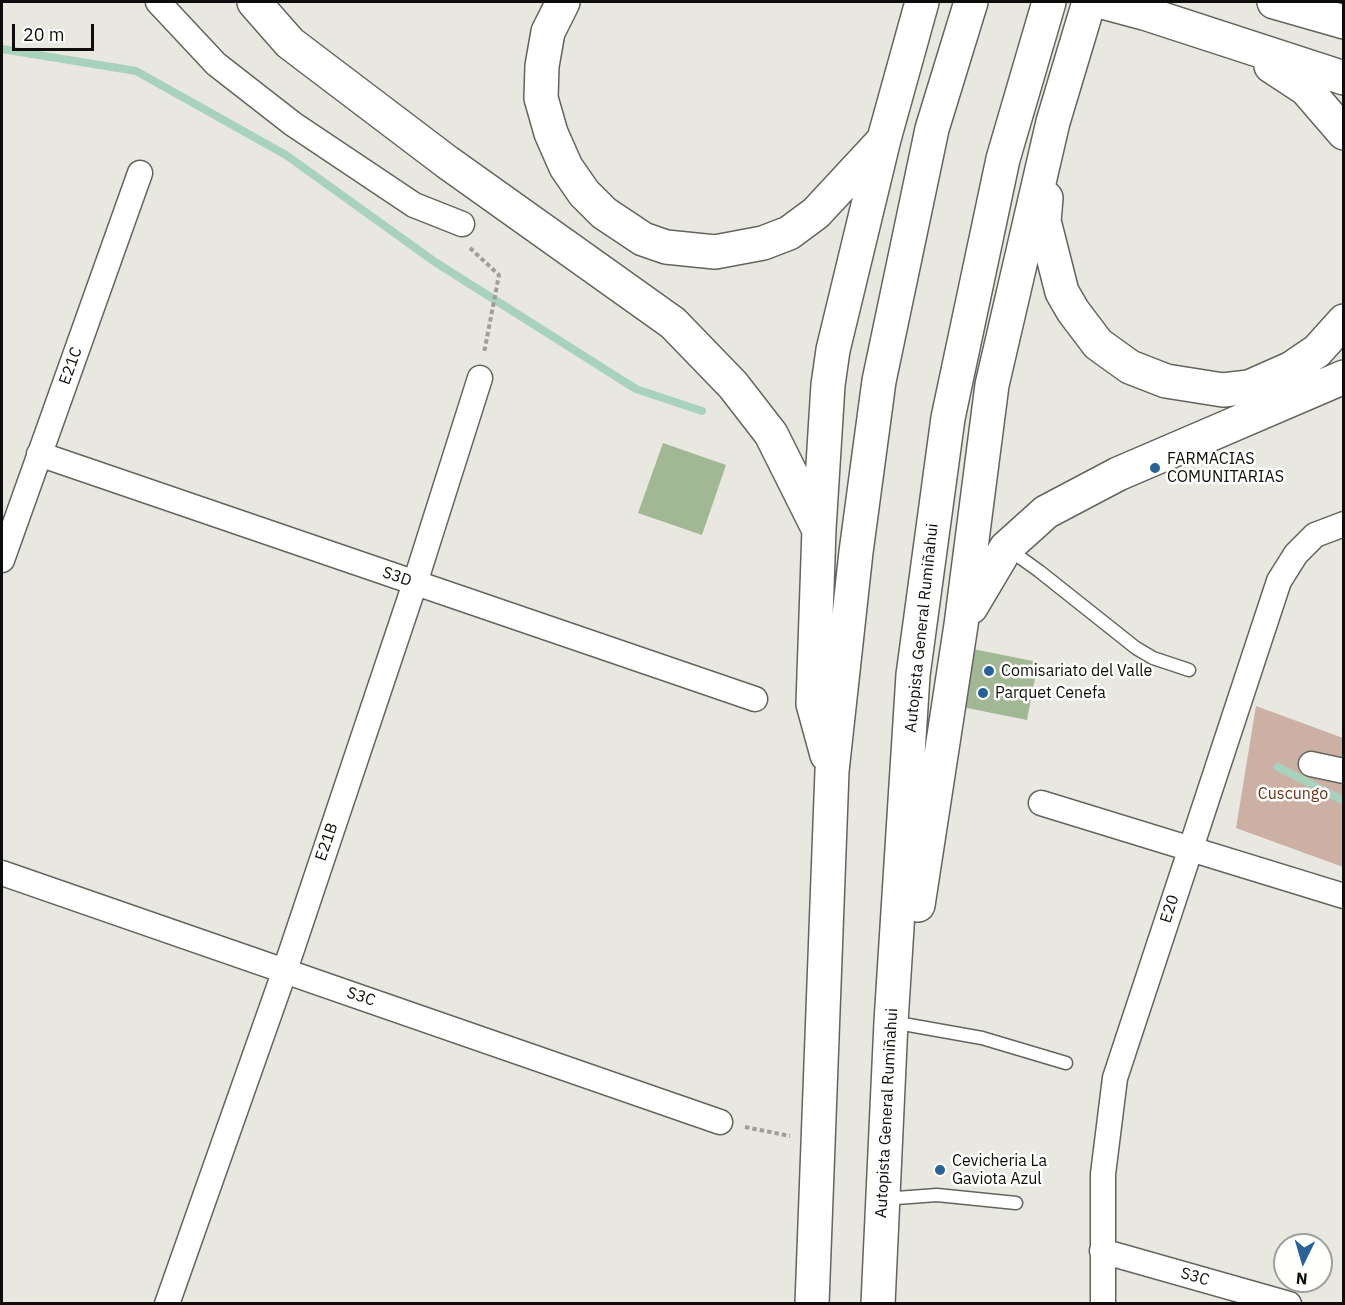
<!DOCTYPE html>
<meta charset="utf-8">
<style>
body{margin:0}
#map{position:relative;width:1345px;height:1305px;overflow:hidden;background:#e8e8e1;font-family:"IBM Plex Sans",sans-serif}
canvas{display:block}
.frame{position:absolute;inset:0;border:3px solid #0e0d0b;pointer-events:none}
.north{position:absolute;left:1273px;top:1233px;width:60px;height:60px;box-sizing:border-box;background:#fffffe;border:2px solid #9f9e9d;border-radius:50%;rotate:185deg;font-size:16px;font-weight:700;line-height:24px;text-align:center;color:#0e0d0b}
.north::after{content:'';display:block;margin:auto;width:21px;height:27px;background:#266198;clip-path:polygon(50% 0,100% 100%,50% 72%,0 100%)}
.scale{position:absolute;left:12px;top:24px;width:82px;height:27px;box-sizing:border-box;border:3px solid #0e0d0b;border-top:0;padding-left:8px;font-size:18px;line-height:21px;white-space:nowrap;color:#0e0d0b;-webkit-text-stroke:4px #fffffe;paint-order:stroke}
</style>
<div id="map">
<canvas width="1345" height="1305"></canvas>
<div class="frame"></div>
<div class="north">N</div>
<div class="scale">20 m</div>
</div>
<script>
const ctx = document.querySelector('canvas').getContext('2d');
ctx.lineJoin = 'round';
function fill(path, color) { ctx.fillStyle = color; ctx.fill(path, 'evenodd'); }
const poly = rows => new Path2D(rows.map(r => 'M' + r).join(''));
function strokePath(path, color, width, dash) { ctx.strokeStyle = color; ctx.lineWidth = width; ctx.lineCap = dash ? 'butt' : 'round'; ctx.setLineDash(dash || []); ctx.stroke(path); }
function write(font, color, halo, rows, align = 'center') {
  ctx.font = font + ' "IBM Plex Sans",sans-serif'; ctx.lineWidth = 5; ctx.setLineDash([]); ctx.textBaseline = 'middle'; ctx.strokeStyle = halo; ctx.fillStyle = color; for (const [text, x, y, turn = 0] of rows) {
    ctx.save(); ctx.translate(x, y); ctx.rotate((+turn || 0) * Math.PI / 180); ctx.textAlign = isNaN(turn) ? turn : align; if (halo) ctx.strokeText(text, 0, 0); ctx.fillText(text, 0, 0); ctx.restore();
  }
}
const green = poly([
 [1256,706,1343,738,1343,867,1236,828]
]);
const stream = poly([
 [2,49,136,71,286,155,435,262,636,389,702,411],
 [1278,767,1344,801]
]);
const building = poly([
 [663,443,726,465,702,535,638,513],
 [973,649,1038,662,1027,720,962,707]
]);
const path = poly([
 [470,248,499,275,484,353],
 [745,1127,790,1136]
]);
const lane = poly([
 [1007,548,1039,571,1136,648,1153,658,1189,670],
 [892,1022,982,1038,1066,1063],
 [883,1199,937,1195,1016,1203]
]);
const street = poly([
 [158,2,216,64,293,124,414,205,462,224],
 [39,454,755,699],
 [2,560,140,173],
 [1311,764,1344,771],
 [1041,803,1344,896],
 [2,873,720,1122],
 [1102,1251,1289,1304],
 [167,1304,285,970,415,583,480,378],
 [1103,1304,1103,1174,1115,1078,1279,581,1296,554,1315,535,1344,524]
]);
const highway = poly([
 [254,2,290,43,447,162,673,323,733,385,771,434,817,526],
 [563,2,548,32,542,66,541,98,551,133,566,167,584,193,604,213,643,239,666,247,715,252,763,243,789,233,816,213,881,143],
 [1103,2,1144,13,1344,78],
 [1274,2,1344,22],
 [1271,66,1306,89,1344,133],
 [1046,198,1044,221,1062,292,1073,311,1098,344,1130,367,1166,381,1223,390,1249,387,1292,368,1317,351,1344,321],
 [971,607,1006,548,1046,512,1118,474,1344,377],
 [827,755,813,704,819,529,828,385,833,350,884,139,922,2],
 [918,905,961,625,992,385,1053,122,1089,2],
 [812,1304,832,771,856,552,879,381,932,129,971,2],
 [878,1304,891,1022,913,675,948,418,1003,159,1049,2]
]);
const markers = [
 [1155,468,6,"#266198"],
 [989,671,6,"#266198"],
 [983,693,6,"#266198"],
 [940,1170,6,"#266198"]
];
const streetNames = [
 ["E21C",71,366,-70],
 ["S3D",397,577,19],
 ["Autopista General Rumiñahui",922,628,-84],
 ["E21B",327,842,-71],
 ["E20",1170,909,-72],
 ["S3C",361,997,19],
 ["Autopista General Rumiñahui",887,1113,-87],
 ["S3C",1195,1277,16]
];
const poiNames = [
 ["FARMACIAS",1167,459],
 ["COMUNITARIAS",1167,477],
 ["Comisariato del Valle",1001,671],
 ["Parquet Cenefa",995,693],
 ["Cevicheria La",952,1161],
 ["Gaviota Azul",952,1179]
];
const parkNames = [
 ["Cuscungo",1293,794]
];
fill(green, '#cdb0a4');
strokePath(stream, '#a8d2bc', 8);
fill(building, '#a2b793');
strokePath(lane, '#64645e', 15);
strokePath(street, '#64645e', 27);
strokePath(highway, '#64645e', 36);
strokePath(path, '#9f9e99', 4, [4.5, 3]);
strokePath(lane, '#fff', 12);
strokePath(street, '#fff', 24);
strokePath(highway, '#fff', 33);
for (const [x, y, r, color] of markers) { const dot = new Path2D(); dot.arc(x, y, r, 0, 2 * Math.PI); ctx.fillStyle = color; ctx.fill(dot); strokePath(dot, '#fffffe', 2); }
write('16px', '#0e0d0b', '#fffffe', streetNames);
write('16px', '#0e0d0b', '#fffffe', poiNames, 'left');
write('16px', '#6a341b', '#fffffe', parkNames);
</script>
